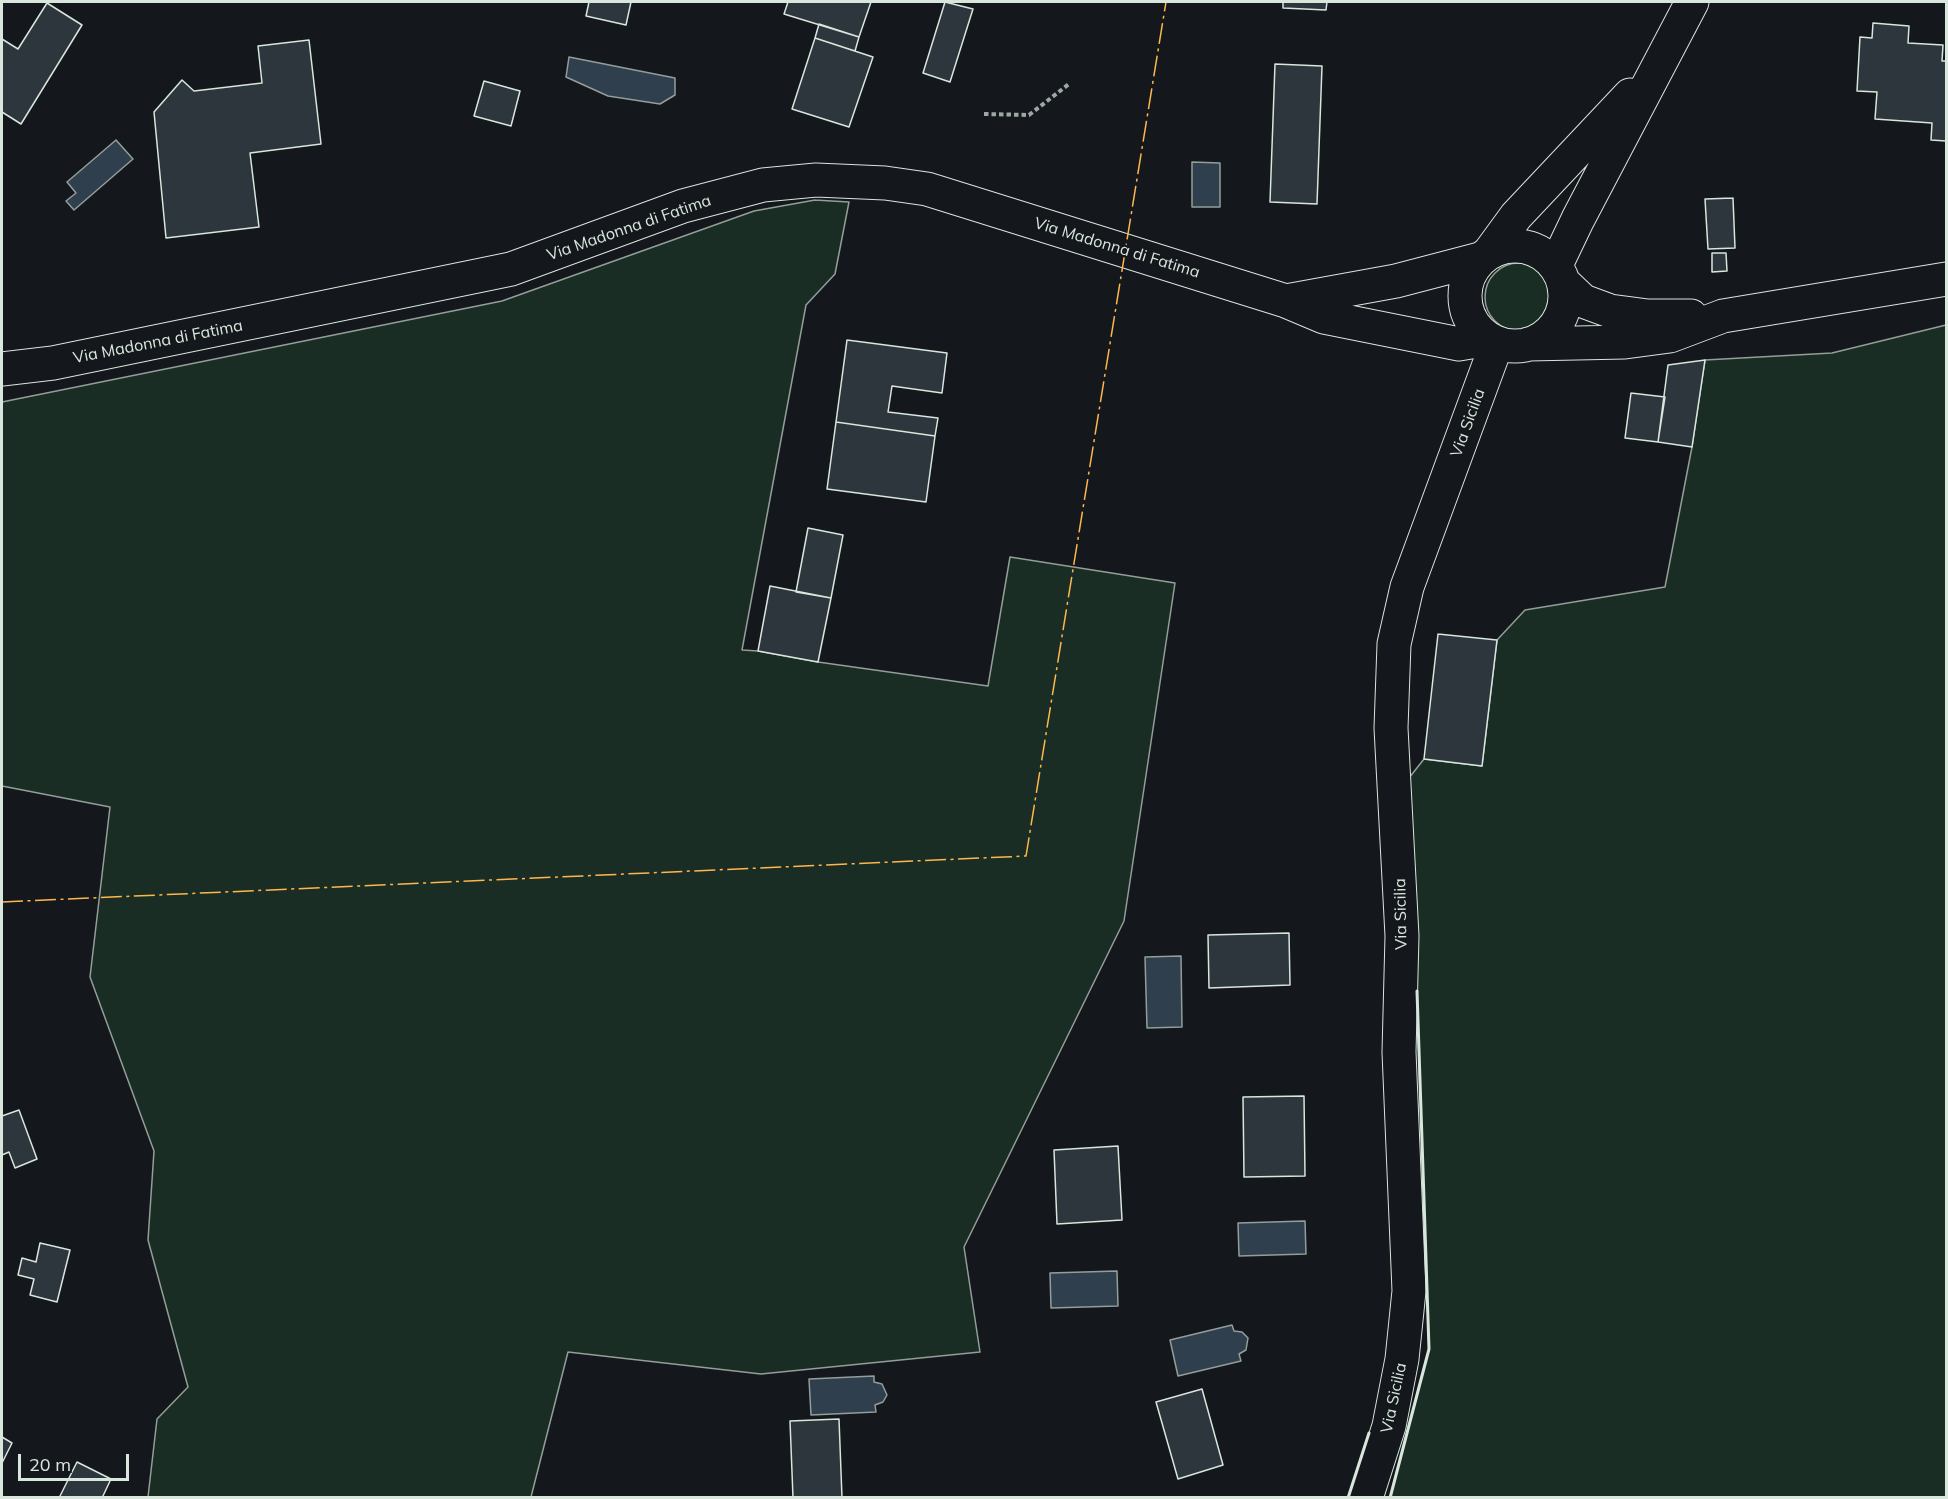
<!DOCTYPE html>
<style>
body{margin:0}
#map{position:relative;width:1948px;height:1499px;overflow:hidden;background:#14181c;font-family:Mulish,sans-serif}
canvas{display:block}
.frame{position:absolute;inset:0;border:3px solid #d8e6dc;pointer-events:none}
.scale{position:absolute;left:18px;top:1454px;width:111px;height:27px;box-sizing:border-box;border:3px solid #d8e6dc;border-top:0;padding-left:8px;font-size:18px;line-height:21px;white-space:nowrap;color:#d8e6dc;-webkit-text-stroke:4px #14181c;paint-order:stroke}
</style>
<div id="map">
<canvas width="1948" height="1499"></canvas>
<div class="frame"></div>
<div class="scale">20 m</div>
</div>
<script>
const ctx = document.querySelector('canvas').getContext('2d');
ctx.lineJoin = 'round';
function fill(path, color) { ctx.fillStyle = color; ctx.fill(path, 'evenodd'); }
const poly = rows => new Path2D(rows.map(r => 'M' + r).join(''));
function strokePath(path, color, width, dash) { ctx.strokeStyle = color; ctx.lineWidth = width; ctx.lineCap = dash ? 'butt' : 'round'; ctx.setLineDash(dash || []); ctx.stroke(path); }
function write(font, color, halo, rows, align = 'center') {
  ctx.font = font + ' Mulish,sans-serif'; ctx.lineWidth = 4.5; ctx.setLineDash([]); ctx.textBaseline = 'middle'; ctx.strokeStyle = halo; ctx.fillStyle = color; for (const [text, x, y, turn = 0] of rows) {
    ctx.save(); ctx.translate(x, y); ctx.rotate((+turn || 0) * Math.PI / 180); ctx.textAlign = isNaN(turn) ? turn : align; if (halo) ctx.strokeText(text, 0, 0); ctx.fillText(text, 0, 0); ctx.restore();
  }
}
const green = poly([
 [815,200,849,202,835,274,806,305,742,650,758,651,818,662,988,686,1010,557,1175,583,1124,921,964,1247,980,1352,761,1374,568,1352,531,1497,148,1497,157,1419,188,1387,148,1240,154,1151,90,977,110,807,2,786,2,402,502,301,754,211,815,200],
 '1485 297a34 34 0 1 1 68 0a34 34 0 1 1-68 0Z',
 [1946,325,1946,1497,1390,1498,1429,1349,1409,778,1424,759,1482,766,1497,640,1525,610,1665,587,1692,447,1705,360,1832,353,1946,325]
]);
const water = poly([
 [569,57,675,78,675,95,660,104,608,96,566,77,569,57],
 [116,140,133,159,74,210,66,201,76,193,67,182,116,140],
 [1192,162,1220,163,1220,207,1192,207,1192,162],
 [1181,956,1182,1027,1147,1028,1145,957,1181,956],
 [1305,1221,1306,1254,1239,1256,1238,1223,1305,1221],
 [1117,1271,1118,1306,1051,1308,1050,1273,1117,1271],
 [1232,1325,1234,1331,1242,1332,1248,1338,1246,1350,1239,1354,1241,1361,1178,1376,1170,1340,1232,1325],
 [874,1376,874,1382,882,1384,887,1395,883,1402,875,1405,876,1412,811,1415,809,1379,874,1376]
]);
const building = poly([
 [589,2,631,2,626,25,586,16,589,2],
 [788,2,871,2,859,37,784,14,788,2],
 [945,2,973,9,950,82,923,73,945,2],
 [1283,2,1327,2,1326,10,1283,8,1283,2],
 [47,3,82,25,21,124,2,112,2,39,18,49,47,3],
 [1873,23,1909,26,1908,43,1943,45,1942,61,1946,61,1946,141,1931,140,1932,123,1875,119,1877,92,1857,91,1860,37,1872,38,1873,23],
 [819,24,859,37,855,51,815,38,819,24],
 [815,38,873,57,849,127,792,109,815,38],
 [309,40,321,144,250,153,259,227,166,238,154,112,182,80,194,91,262,83,258,46,309,40],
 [1275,64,1322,66,1317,204,1270,202,1275,64],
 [484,81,520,91,511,126,474,116,484,81],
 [1733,198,1735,248,1708,249,1705,199,1733,198],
 [1712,253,1726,253,1727,271,1712,272,1712,253],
 [847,340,947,353,942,393,892,386,888,412,938,418,935,436,836,422,847,340],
 [1705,360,1692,447,1658,442,1668,365,1705,360],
 [1631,393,1665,397,1658,442,1625,438,1631,393],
 [836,422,935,436,926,502,827,489,836,422],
 [808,528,843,535,831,598,796,592,808,528],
 [770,586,831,598,818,662,758,651,770,586],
 [1438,634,1497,640,1482,766,1424,759,1438,634],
 [1289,933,1290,985,1209,988,1208,935,1289,933],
 [1304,1096,1305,1176,1244,1177,1243,1097,1304,1096],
 [19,1110,37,1159,15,1168,9,1152,2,1155,2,1116,19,1110],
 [1118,1146,1122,1220,1057,1224,1054,1150,1118,1146],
 [40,1243,70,1250,57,1302,30,1295,34,1279,18,1275,22,1258,36,1262,40,1243],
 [1202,1389,1223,1465,1178,1479,1156,1402,1202,1389],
 [839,1419,842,1498,793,1498,790,1421,839,1419],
 [2,1437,12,1443,2,1463,2,1437],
 [77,1462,111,1479,102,1498,59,1498,77,1462]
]);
const path = poly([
 [984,114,1029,115,1069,84]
]);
const minor = poly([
 [1366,1498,1389,1426,1402,1359,1409,1291,1399,1052,1402,936,1391,728,1394,644,1407,587,1497,343]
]);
const major = poly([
 '1465 296a50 50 0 1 1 100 0a50 50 0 1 1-100 0Z',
 [1489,253,1516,216,1630,95],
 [1556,265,1578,219,1692,2],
 [1564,283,1583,301,1610,311,1648,316,1691,316],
 [1286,301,1396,281,1480,259],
 [1528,344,1625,342,1670,336,1723,316,1946,279],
 [2,369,53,363,511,269,683,206,763,185,816,180,885,183,927,189,1286,301,1324,317,1459,344,1489,339]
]);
const wall = poly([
 [1348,1498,1369,1433],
 [1390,1498,1429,1349,1417,991]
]);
const power = poly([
 [2,902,1026,856,1166,2]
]);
const streetNames = [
 ["Via Madonna di Fatima",629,228,-19],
 ["Via Madonna di Fatima",1117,248,17],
 ["Via Madonna di Fatima",158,342,-11],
 ["Via Sicilia",1468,423,-70],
 ["Via Sicilia",1401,914,-91],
 ["Via Sicilia",1394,1398,-78]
];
fill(green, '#1a2d24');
strokePath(green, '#939e99', 1.5);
fill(water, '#2f3f4d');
strokePath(water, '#939e99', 1.5);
fill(building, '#2c363c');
strokePath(building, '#d8e6dc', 1.5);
strokePath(minor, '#d8e6dc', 35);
strokePath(major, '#d8e6dc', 35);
strokePath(path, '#9da8a2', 4, [4.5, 3]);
strokePath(minor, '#14181c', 33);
strokePath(major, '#14181c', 33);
strokePath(wall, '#d8e6dc', 3);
strokePath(power, '#ffb74d', 1.5, [21, 4.5, 3, 4.5]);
write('16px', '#d8e6dc', '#14181c', streetNames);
</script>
